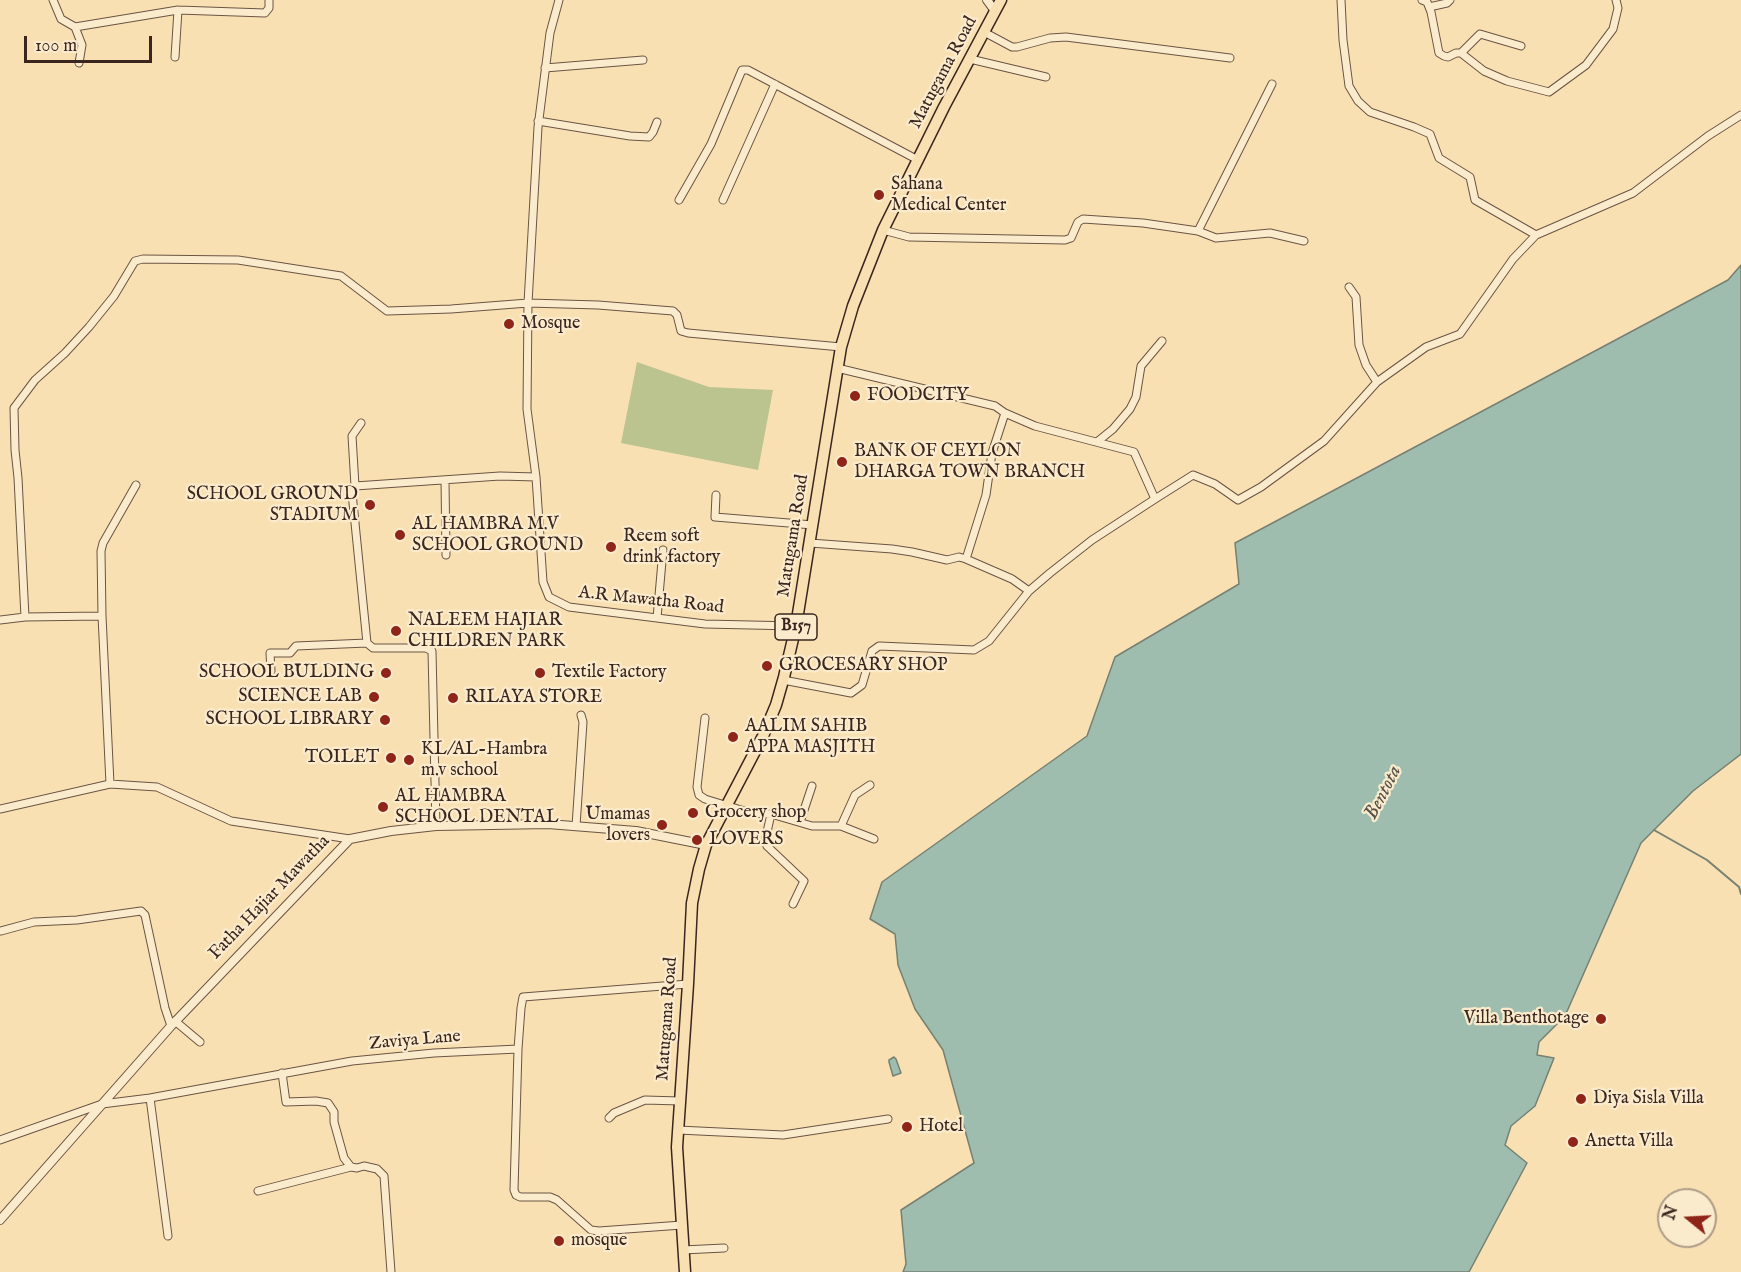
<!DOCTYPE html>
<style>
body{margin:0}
#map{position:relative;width:1741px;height:1272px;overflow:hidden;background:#f9e0b2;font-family:"IM FELL English",serif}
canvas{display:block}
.north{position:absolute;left:1657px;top:1188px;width:60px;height:60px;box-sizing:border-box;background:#fbebcd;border:2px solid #ae9c87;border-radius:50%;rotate:288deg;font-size:16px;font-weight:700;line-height:24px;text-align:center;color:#3a261e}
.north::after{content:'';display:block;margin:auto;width:21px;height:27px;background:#8f2418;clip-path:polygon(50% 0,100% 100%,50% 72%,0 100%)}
.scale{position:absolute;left:24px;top:36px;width:128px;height:27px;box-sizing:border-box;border:3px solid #3a261e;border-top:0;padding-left:8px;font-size:18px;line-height:21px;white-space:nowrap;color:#3a261e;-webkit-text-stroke:4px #fbebcd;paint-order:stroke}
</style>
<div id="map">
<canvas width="1741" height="1272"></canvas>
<div class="north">N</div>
<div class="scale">100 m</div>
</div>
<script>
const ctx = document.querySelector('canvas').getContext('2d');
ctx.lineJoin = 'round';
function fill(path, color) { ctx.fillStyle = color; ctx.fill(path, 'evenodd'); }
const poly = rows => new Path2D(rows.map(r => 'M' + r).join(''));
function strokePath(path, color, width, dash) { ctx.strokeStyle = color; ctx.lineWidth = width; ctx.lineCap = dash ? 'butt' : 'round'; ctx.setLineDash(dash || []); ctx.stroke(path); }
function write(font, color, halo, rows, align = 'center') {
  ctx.font = font + ' "IM FELL English",serif'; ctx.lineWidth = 4.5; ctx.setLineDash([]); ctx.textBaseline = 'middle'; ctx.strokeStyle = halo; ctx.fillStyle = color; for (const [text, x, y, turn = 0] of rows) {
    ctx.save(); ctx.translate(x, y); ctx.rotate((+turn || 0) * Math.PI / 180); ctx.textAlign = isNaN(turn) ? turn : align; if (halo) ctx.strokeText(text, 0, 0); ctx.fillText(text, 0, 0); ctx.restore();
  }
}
const green = poly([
 [637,362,709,387,773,390,758,470,621,443]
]);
const water = poly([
 [1741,265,1741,754,1693,791,1641,843,1565,1016,1539,1042,1537,1055,1554,1058,1535,1106,1511,1126,1505,1145,1527,1163,1469,1272,903,1272,906,1264,901,1210,974,1163,943,1050,915,1009,898,965,895,934,870,919,882,882,1087,736,1115,657,1239,584,1235,543,1728,280,1741,265],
 [894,1057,896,1059,901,1073,893,1076,889,1062,889,1060,894,1057]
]);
const stream = poly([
 [1654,830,1707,860,1739,887,1741,894]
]);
const minor = poly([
 [53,0,61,19,75,27],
 [559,0,550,33,538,127,528,303,527,409,536,477,543,582,549,597,569,607,705,624,796,626],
 [1341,0,1343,40,1349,86,1358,101,1370,112,1414,127,1430,134,1439,158,1470,177,1475,200,1536,235],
 [1422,0,1427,2,1431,12,1439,53,1444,56,1448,57,1456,53,1461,53,1480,34,1521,46],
 [1429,7,1447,3,1450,0],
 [984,32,1012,47,1017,47,1050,38,1066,37,1230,58],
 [1461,53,1484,71,1507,81,1549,92,1586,65,1613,29,1618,8,1616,0],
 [175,57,178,10],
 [970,59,1046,77],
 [79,63,82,45,75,27,178,10,265,13,269,8,269,0],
 [545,68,643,60],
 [538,121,630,136,649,137,653,132,657,122],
 [679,200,711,144,742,70,748,70,918,160],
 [723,200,775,84],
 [883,230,909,237,1065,240,1071,238,1078,222,1083,219,1143,223,1198,231,1216,238,1270,233,1304,241],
 [1198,231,1272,84],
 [1349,287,1356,297,1359,345,1366,365,1377,382],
 [1097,442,1113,429,1130,409,1136,397,1141,366,1162,341],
 [445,480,446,555],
 [355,486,352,436,361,423],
 [716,495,715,517,813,525],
 [1155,499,1193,475,1215,484,1238,500,1261,487,1324,441,1377,382,1426,347,1460,334,1513,259,1536,235,1633,193,1708,136,1741,115],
 [810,543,892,549,912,552,947,560,959,557,966,559,986,495,992,453,1005,413],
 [966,559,1012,579,1029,591],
 [102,616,101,551,103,543,136,485],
 [25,617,18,478,15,450,14,408,35,380,65,353,89,327,114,296,135,261,143,259,238,260,341,276,387,311,451,309,528,303,598,305,673,311,677,315,681,331,688,333,841,347],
 [657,618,663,550],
 [0,620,25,617,102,616,110,784],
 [271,671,270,653,290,653,296,646,367,643],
 [783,680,851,693,862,685,872,651,879,646,974,650,989,641,1029,591,1050,573,1092,540,1155,499,1134,452,1035,426,1005,413,995,406,837,368],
 [705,718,697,787,699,795,705,799,751,813,771,814,812,826,841,826,855,795,870,785],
 [0,809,110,784,157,787,231,821,350,839],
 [771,814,765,841,767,846,804,881,793,904],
 [800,822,812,786],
 [436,826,432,651,426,648,373,648,367,643,352,493,355,486,500,476,536,477],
 [576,826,583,722,581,715],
 [841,826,874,839],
 [1,931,34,922,77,920,141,911,145,915,165,1008,171,1026],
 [175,1021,200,1042],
 [518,1049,521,1008,523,997,688,984],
 [282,1073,286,1102,316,1101,328,1103,334,1112,334,1122,344,1158,351,1167,357,1168,364,1166,377,1169,384,1176,391,1272],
 [150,1098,168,1236],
 [609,1118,614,1113,645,1100,680,1101],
 [678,1130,783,1135,888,1119],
 [0,1140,102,1104,150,1098,352,1061,434,1053,518,1049,514,1190,516,1195,520,1197,550,1197,557,1200,591,1230,599,1231,682,1225],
 [258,1191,351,1167],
 [683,1250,724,1248]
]);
const tertiary = poly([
 [987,0,995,11],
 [0,1220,171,1026,350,839,391,831,436,826,548,824,636,831,706,845]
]);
const primary = poly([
 [685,1272,677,1147,688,984,692,903,699,869,706,845,763,736,776,705,784,677,796,626,841,347,853,306,883,230,944,107,1001,0]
]);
const markers = [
 [879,195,6,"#8f2418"],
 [509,324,6,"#8f2418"],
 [855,396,6,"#8f2418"],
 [842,462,6,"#8f2418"],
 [370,505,6,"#8f2418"],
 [400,535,6,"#8f2418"],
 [611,547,6,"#8f2418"],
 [396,631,6,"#8f2418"],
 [767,666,6,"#8f2418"],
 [386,673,6,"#8f2418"],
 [540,673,6,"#8f2418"],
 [374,697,6,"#8f2418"],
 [453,698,6,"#8f2418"],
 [385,720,6,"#8f2418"],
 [733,737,6,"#8f2418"],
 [391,758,6,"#8f2418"],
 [409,760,6,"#8f2418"],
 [383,807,6,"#8f2418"],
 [693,813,6,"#8f2418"],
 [662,825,6,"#8f2418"],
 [697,840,6,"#8f2418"],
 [1601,1019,6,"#8f2418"],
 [1581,1099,6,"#8f2418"],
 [907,1127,6,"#8f2418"],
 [1573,1142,6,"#8f2418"],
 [559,1241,6,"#8f2418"]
];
const shields = [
 [796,627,42]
];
const shieldNames = [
 ["B157",796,627]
];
const streetNames = [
 ["Matugama Road",944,73,-62],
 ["Matugama Road",794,536,-81],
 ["A.R Mawatha Road",651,601,6],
 ["Fatha Hajiar Mawatha",270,898,-46],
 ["Matugama Road",668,1019,-86],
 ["Zaviya Lane",415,1041,-5]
];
const poiNames = [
 ["Sahana",891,185],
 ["Medical Center",891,206],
 ["Mosque",521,324],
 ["FOODCITY",867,396],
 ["BANK OF CEYLON",854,452],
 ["DHARGA TOWN BRANCH",854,473],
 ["SCHOOL GROUND",358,495,"right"],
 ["STADIUM",358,516,"right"],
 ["AL HAMBRA M.V",412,525],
 ["SCHOOL GROUND",412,546],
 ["Reem soft",623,537],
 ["drink factory",623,558],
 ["NALEEM HAJIAR",408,621],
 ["CHILDREN PARK",408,642],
 ["GROCESARY SHOP",779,666],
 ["SCHOOL BULDING",374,673,"right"],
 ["Textile Factory",552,673],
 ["SCIENCE LAB",362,697,"right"],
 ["RILAYA STORE",465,698],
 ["SCHOOL LIBRARY",373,720,"right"],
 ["AALIM SAHIB",745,727],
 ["APPA MASJITH",745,748],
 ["KL/AL-Hambra",421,750],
 ["m.v school",421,771],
 ["TOILET",379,758,"right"],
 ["AL HAMBRA",395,797],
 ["SCHOOL DENTAL",395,818],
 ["Grocery shop",705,813],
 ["Umamas",650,815,"right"],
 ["lovers",650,836,"right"],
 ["LOVERS",709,840],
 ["Villa Benthotage",1589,1019,"right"],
 ["Diya Sisla Villa",1593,1099],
 ["Hotel",919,1127],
 ["Anetta Villa",1585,1142],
 ["mosque",571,1241]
];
const waterNames = [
 ["Bentota",1384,793,-63]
];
fill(green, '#bbc38e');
fill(water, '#9ebdae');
strokePath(water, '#768174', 1.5);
strokePath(stream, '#768174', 2);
strokePath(minor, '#6a5443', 9);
strokePath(tertiary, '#6a5443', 10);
strokePath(primary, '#3a261e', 13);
strokePath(minor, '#fbebcd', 7);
strokePath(tertiary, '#fbebcd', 8);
strokePath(primary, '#f9e0b2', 10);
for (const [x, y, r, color] of markers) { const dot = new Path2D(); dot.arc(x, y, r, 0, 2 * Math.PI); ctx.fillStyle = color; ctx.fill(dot); strokePath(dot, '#fbebcd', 2); }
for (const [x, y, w] of shields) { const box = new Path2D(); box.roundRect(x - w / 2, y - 13, w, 26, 4.5); ctx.fillStyle = '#fbebcd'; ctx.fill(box); strokePath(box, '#3a261e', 1.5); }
write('bold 16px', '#3a261e', null, shieldNames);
write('18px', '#3a261e', '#fbebcd', streetNames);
write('18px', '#3a261e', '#fbebcd', poiNames, 'left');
write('italic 20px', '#585349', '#fbebcd', waterNames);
</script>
